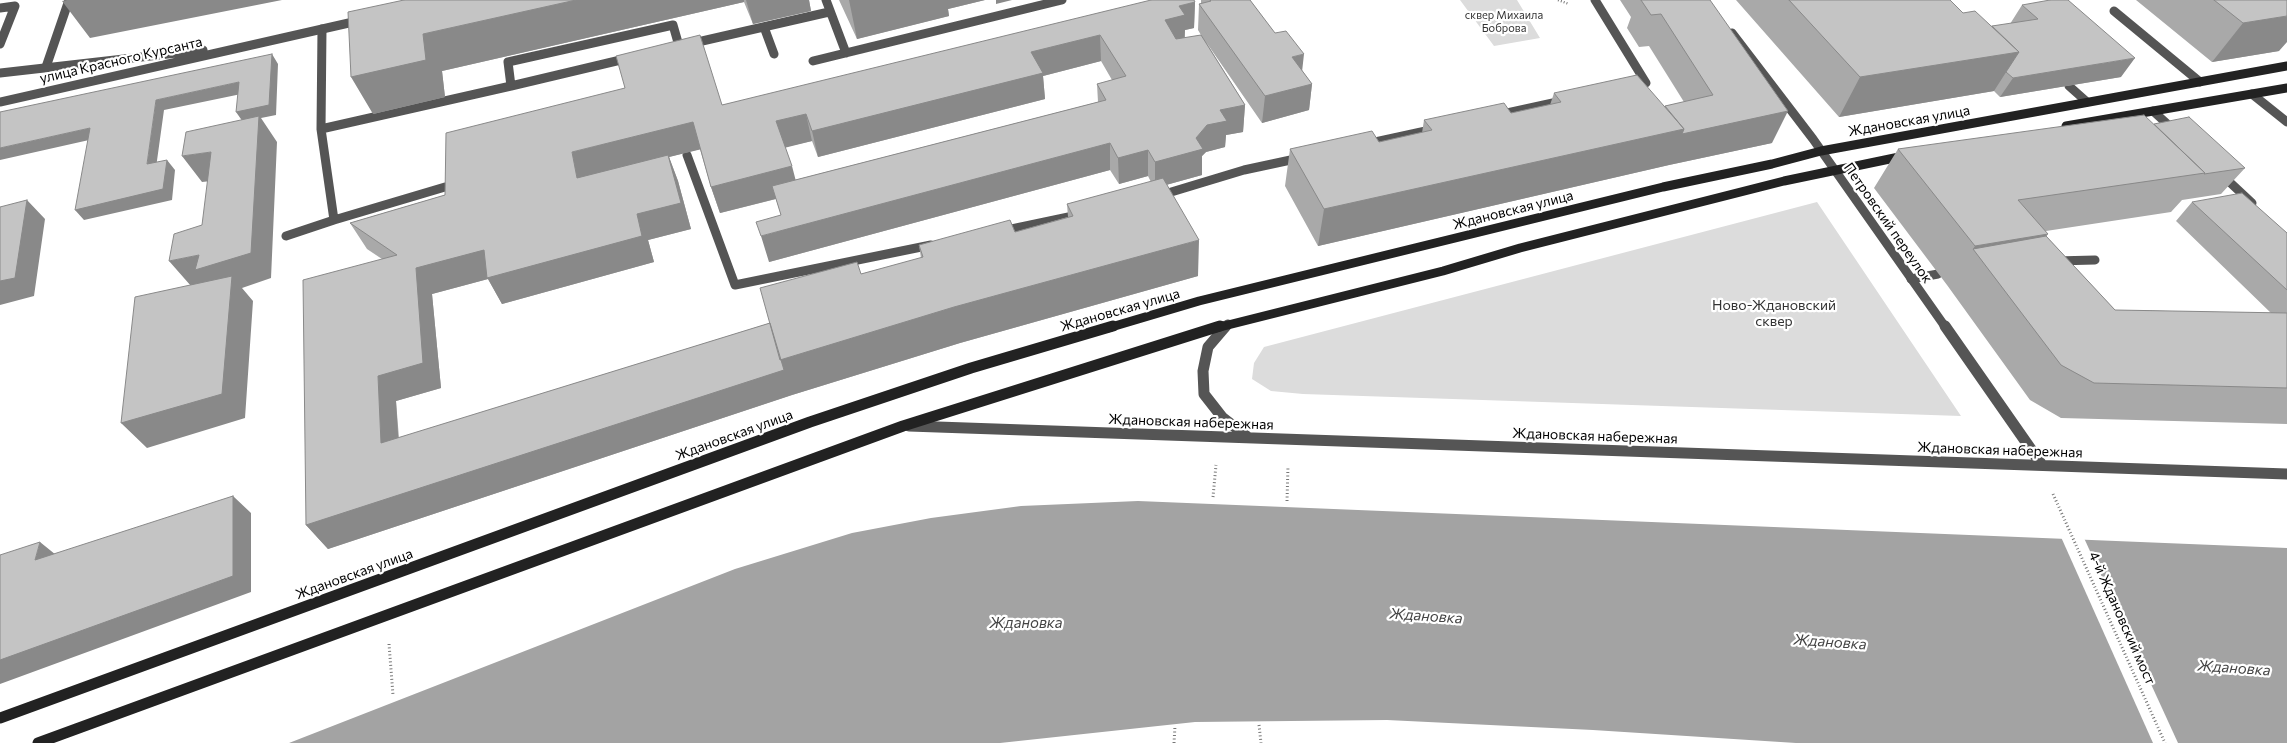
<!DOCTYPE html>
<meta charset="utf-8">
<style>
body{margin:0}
canvas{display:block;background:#fff}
</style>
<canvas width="2287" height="743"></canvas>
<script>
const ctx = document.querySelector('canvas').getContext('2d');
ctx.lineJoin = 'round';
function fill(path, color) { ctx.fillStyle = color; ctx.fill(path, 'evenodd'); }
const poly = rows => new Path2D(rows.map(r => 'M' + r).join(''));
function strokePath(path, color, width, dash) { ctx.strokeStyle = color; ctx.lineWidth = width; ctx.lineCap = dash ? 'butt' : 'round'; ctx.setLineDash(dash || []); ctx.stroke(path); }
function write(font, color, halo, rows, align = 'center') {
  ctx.font = font + ' Commissioner,sans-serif'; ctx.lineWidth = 4.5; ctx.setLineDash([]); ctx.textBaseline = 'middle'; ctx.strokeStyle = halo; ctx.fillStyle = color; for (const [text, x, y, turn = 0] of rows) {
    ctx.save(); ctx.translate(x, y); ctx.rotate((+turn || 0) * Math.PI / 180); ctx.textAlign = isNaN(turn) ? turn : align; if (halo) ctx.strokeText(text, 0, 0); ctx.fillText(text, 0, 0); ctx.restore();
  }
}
const green = poly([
 [1460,0,1517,0,1540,38,1494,46],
 [1817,202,1961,416,1303,394,1271,391,1252,379,1254,363,1264,347]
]);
const water = poly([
 [1138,501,2287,548,2287,743,1796,743,1593,730,1387,720,1195,722,1000,743,289,743,735,569,852,533,931,518,1021,506]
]);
const pier = poly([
 [2061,537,2084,538,2178,743,2153,743]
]);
const pathFar1 = poly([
 [1558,0,1569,4]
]);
const path = poly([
 [2053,494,2165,743],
 [1213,497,1216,465],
 [1287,501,1288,466],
 [389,644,393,695],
 [1259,725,1261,743],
 [1174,743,1175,726]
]);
const lane = poly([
 [826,0,846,53],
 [1595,0,1646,83,1632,86],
 [0,8,15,6,0,44],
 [2114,11,2200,82],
 [764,27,774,54],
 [322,29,321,129,511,86,508,62,673,25,679,46,673,48],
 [689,44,829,12],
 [813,61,1062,0],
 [46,67,69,0],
 [511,86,629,58],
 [2069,86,2087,102],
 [2252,94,2287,122],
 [2153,111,2175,131],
 [1498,115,1562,101],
 [1366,144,1435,129],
 [687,155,735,285,931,245],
 [2222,175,2252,203],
 [1158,196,1244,170,1300,158],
 [334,220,445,187],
 [1002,231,1078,215],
 [286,236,334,220,321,129],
 [2055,261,2095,260],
 [1911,279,1938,274]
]);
const streetFar1 = poly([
 [1732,33,1813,139,1946,328],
 [0,73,203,50],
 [0,102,362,20],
 [1225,328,1228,324]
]);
const street = poly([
 [1226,326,1208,347,1203,371,1204,394,1222,417,1249,438],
 [1945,326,2042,465],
 [909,426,2287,474]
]);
const secondaryFar1 = poly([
 [2066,126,2287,88],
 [1108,328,1199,301,1663,187,1772,164,1821,151,2287,66],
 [1216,328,1443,271,1520,248,1784,181,1904,156]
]);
const secondary = poly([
 [0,718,810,422,971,368,1113,326],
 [38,743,903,426,1220,326]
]);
const wall = poly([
 [404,0,809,0,811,11,753,24,744,2,442,71,445,97,373,114],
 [839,0,985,0,948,9,949,16,857,39],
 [1201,0,1250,0,1312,84,1309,110,1262,123,1206,42,1245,105,1243,132,1226,135,1225,147,1206,152,1202,156,1202,175,1166,185,1198,276,960,343,792,395,328,549,306,525,382,259,367,249,350,223,445,195,722,105,1195,2,1194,28,1185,30,1185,38,1201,35,1198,30,1199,4,1201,4],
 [1101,61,1112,80,1097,84,1098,102,795,180,785,147,812,141,818,157,1045,99,1043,76],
 [700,149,711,187,720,213,776,199,781,215,769,262,1110,170,1119,184,1148,176,1151,182,1067,204,1068,217,1015,232,919,245,921,258,861,274,770,323,399,438,396,401,441,388,432,294,488,279,502,304,654,262,648,240,691,229,678,181,669,157],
 [1620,0,1710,0,1772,143,1669,165,1318,246,1285,186,1290,149,1379,142,1422,133,1424,120,1511,113,1550,105,1554,93,1665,106,1684,102,1649,46,1639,47,1627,28,1631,17],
 [1736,0,1950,0,1963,13,1992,26,2010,24,2022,5,2121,77,2000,97,1994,91,1839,117],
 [2136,0,2287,0,2279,51,2212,62],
 [2154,124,2245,168,2221,194,2182,200,2171,212,2046,231,2046,236,2115,310,2271,313,2176,221,2192,202,2287,233,2287,424,2061,418,2030,400,1947,285,1874,188,1898,149]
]);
const shadedWall = poly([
 [67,0,282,0,90,38,62,1],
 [576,0,744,0,744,2,442,71,445,97,373,114,351,77,423,34],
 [746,0,809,0,811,11,753,24],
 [849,0,985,0,948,9,949,16,857,39],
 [996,0,1012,0,996,4],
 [1195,2,1194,28,1185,30,1184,41,1164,46,1165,20,1179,6],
 [2287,16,2287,42,2279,51,2212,62,2243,23],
 [1100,35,1101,61,1043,76,1045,99,818,157,812,131,1031,52],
 [2019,52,1994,91,1839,117,1860,77],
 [272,54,278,64,276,115,261,118,277,142,271,278,242,288,253,301,245,418,147,448,121,423,191,286,169,261,199,255,243,122,236,112],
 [1304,54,1301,81,1292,57],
 [2135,58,2121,77,2000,97,2013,78],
 [239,82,246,93,164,110,155,175,147,164,156,100],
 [1312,84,1309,110,1262,123,1265,96],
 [1245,105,1243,132,1226,135,1225,147,1206,152,1202,156,1202,175,1155,188,1155,162,1196,138,1220,110],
 [1788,111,1772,143,1669,165,1318,246,1324,209,1684,129],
 [806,114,812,141,784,148,776,121],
 [693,122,702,149,669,157,678,181,691,229,648,240,654,262,502,304,488,279,432,294,441,388,396,401,400,467,381,443,378,376,416,268,577,178,572,152],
 [90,128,98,138,0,160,0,148],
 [1110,143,1110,170,769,262,761,236],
 [1148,150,1148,176,1119,184,1118,158],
 [211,152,230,179,202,182,182,156],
 [167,160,175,170,172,200,84,220,75,210],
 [792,166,799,193,720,213,711,187],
 [27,200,45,219,34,296,0,305,0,281],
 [2048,234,2018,273,1973,249,1975,246],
 [1199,240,1198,276,960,343,792,395,328,549,306,525,780,360,954,307],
 [233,496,251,513,251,592,0,684,0,660],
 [40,542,61,559,35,560]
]);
const building = poly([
 [404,0,576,0,423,34,426,60,351,77,348,12,404,0],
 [1151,0,1194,0,1195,2,1179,6,1185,15,1165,20,1176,39,1201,35,1245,105,1220,110,1227,121,1207,125,1196,138,1203,149,1155,162,1148,150,1118,158,1110,143,761,236,756,222,781,215,772,186,1106,100,1097,84,1126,76,1100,35,1031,52,1043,73,812,131,806,114,776,121,792,166,711,187,693,122,572,152,577,178,668,155,681,203,637,214,642,236,487,278,484,250,416,268,423,363,378,376,381,443,770,323,784,370,306,525,303,280,397,255,350,223,445,195,446,133,625,88,616,56,700,35,722,105,1151,0],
 [1210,0,1250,0,1275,33,1286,31,1304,54,1292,57,1312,84,1265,96,1199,4,1211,1,1210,0],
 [1641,0,1710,0,1788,111,1682,134,1684,129,1665,106,1713,95,1661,14,1651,15,1641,0],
 [1789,0,1950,0,1963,13,1975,11,2019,52,1860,77,1789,0],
 [2050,0,2068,0,2135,58,2013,78,2006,72,2019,52,1992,26,2038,19,2022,5,2050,0],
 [2214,0,2287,0,2287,16,2243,23,2214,0],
 [272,54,269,105,236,112,239,82,156,100,147,164,167,160,163,189,75,210,90,128,0,148,0,112,272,54],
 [1637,75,1684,129,1324,209,1290,149,1372,131,1379,142,1432,130,1424,120,1504,103,1511,113,1561,102,1554,93,1637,75],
 [2144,115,2205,173,2018,200,2048,234,1975,246,1898,149,2144,115],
 [259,116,251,253,195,270,199,255,169,261,174,234,202,225,211,152,182,156,186,132,259,116],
 [2189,117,2245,168,2204,174,2205,173,2154,124,2189,117],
 [1163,178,1199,240,954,307,780,360,760,288,857,262,861,274,923,257,919,245,1010,220,1015,232,1073,216,1067,204,1163,178],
 [2242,193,2287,233,2287,290,2192,202,2242,193],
 [27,200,15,278,0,281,0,207,27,200],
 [2046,236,2115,310,2287,313,2287,388,2094,383,2061,365,1973,249,2046,236],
 [232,276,222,394,121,423,135,297,232,276],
 [233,496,233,576,0,660,0,555,40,542,35,560,233,496]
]);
const farParknames = [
 ["сквер Михаила",1504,15],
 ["Боброва",1504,28]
];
const streetNames = [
 ["улица Красного Курсанта",121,60,-13],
 ["Ждановская улица",1909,121,-10],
 ["Ждановская улица",1513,210,-14],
 ["Петровский переулок",1888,223,55],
 ["Ждановская улица",1120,310,-16],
 ["Ждановская набережная",1191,422,2],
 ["Ждановская улица",734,435,-20],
 ["Ждановская набережная",1595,436,2],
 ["Ждановская набережная",2000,450,2],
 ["Ждановская улица",354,574,-20],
 ["4-й Ждановский мост",2122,618,66]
];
const parkNames = [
 ["Ново-Ждановский",1774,305],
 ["сквер",1774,321]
];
const waterNames = [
 ["Ждановка",1426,616,4],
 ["Ждановка",1026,623],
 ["Ждановка",1830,642,4],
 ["Ждановка",2234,668,4]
];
fill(green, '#dcdcdc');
fill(water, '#a3a3a3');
fill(pier, '#fff');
strokePath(pathFar1, '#777', 2.5, [1, 2]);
strokePath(path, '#777', 3, [1, 2.5]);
strokePath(lane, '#555', 9);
strokePath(streetFar1, '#555', 9);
strokePath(street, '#555', 11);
strokePath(secondaryFar1, '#222', 9);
strokePath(secondary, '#222', 11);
fill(wall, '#a9a9a9');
fill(shadedWall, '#898989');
fill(building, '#c4c4c4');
strokePath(building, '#898989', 1);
write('11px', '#333', '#fff', farParknames);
write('14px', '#000', '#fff', streetNames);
write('14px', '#333', '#fff', parkNames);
write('italic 15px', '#444', '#fff', waterNames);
</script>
